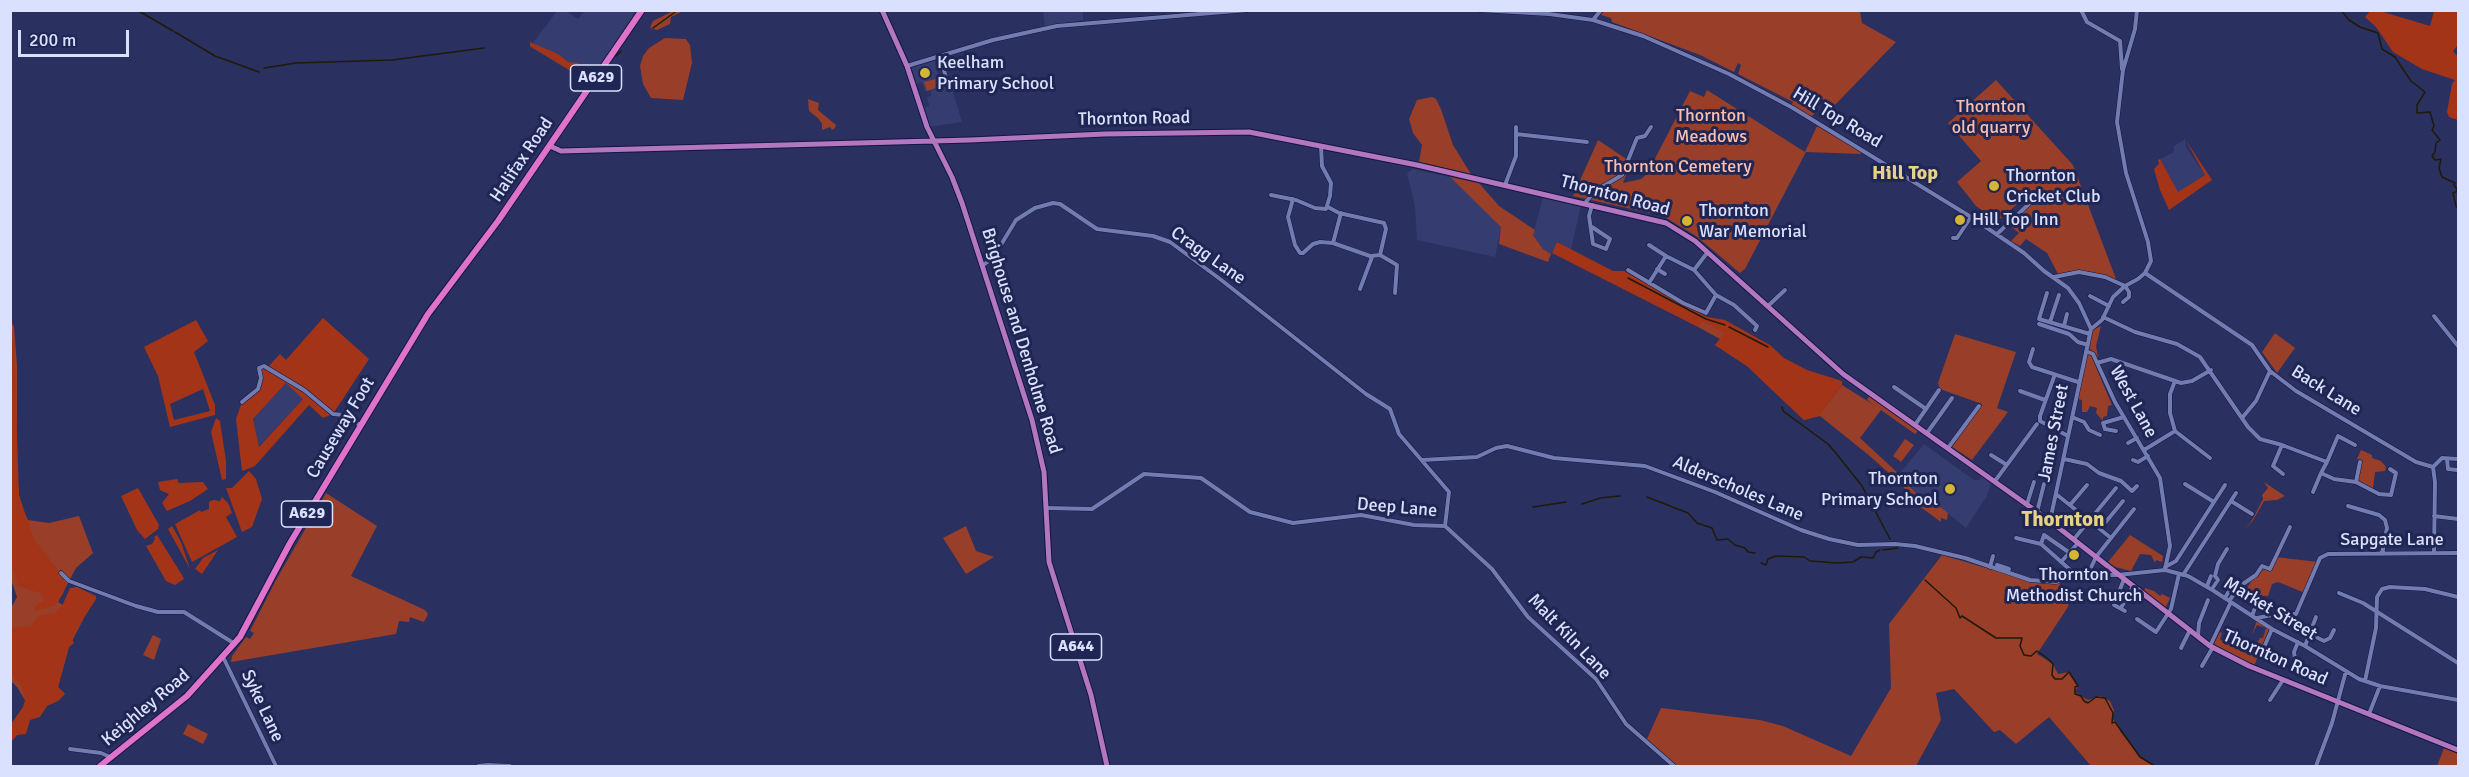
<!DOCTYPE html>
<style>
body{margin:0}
#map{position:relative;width:2469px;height:777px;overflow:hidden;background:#2a305f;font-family:Signika,sans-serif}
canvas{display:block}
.frame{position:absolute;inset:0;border:12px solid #dae1fe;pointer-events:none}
.scale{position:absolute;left:18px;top:30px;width:111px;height:27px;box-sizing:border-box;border:3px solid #dae1fe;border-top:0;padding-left:8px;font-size:18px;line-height:21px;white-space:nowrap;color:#dae1fe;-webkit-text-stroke:4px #202653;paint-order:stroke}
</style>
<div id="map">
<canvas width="2469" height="777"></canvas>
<div class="frame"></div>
<div class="scale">200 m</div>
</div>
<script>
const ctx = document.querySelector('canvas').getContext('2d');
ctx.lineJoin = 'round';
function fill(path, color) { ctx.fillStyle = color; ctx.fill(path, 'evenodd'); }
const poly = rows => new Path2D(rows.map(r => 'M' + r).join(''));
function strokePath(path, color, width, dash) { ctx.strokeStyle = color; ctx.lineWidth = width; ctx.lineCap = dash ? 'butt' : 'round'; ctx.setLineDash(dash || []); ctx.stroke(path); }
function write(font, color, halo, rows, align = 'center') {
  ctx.font = font + ' Signika,sans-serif'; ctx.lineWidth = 6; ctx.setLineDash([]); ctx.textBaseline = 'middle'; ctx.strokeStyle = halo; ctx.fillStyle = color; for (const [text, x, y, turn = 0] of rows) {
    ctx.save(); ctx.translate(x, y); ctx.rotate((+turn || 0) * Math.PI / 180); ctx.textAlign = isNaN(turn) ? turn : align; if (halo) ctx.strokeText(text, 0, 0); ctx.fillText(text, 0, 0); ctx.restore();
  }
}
const built = poly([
 [557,11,566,11,578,19,584,11,640,11,591,84,530,47],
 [1043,11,1083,11,1083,20,1045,26],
 [935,61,941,86,939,88,951,85,962,122,928,127,922,108,929,106,927,97,931,96,931,90,925,91,922,82,916,84,911,68],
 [2185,139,2186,147,2205,175,2178,193,2160,159,2174,152,2174,146],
 [1413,169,1450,177,1495,219,1501,227,1495,257,1417,240,1415,207,1407,173],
 [1543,197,1581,205,1571,250,1558,242,1551,254,1543,249,1533,235],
 [286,383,304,398,258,447,253,419],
 [1924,444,1974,480,1980,480,1981,475,1991,482,1987,496,1966,528,1930,499,1920,499,1899,474]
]);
const green = poly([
 [673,11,683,11,671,17,670,24,657,30,650,28,653,21],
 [1604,11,1860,11,1862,23,1896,42,1833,107,1816,96,1810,107,1817,111,1811,117,1792,105,1793,102,1738,74,1741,65,1738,63,1734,72,1700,55,1612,22,1611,18,1601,15],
 [665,38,686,39,690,45,692,63,683,100,651,98,643,84,640,66,643,56,649,48],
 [939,78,941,86,927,91,924,82],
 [1996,80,2073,165,2116,279,2079,270,2058,274,2047,253,2026,239,2020,246,2011,241,2019,233,2009,225,2031,205,2024,198,1998,221,1976,206,1957,182,1981,161,1948,123],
 [1707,90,1805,152,1817,126,1861,151,1861,154,1806,152,1745,269,1740,273,1696,236,1663,216,1573,196,1598,140,1631,162,1623,183,1641,179,1647,174,1690,91,1704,97],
 [1432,97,1436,99,1441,109,1453,145,1471,174,1419,162,1422,145,1413,133,1409,119,1417,100],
 [808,99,819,103,818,110,836,125,835,128,832,130,830,127,822,130,822,124,818,118,809,111],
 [1450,177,1479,183,1499,206,1535,230,1533,235,1543,249,1551,254,1548,262,1499,244,1501,227],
 [1698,316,1721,325,1823,410,1842,385,1877,407,1867,400,1870,395,1918,431,1915,434,1881,410,1860,438,1899,474,1920,498,1930,499,1948,513,1947,520,1941,518,1941,522,1915,503,1902,485,1871,457,1820,416,1804,420,1747,366,1715,345,1720,339,1698,327],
 [10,319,14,327,17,365,17,474,19,495,25,514,28,520,49,523,79,516,93,553,76,568,58,602,84,618,69,647,58,687,65,694,25,700,17,687,11,681,11,608,17,597,10,577],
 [2101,326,2096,346,2098,357,2089,348,2093,330],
 [2275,333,2295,348,2277,373,2262,352],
 [1955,334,2016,352,1997,408,2008,412,1972,460,1952,447,1982,404,1940,389,1938,383],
 [2088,353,2090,353,2112,405,2108,406,2107,416,2103,417,2103,421,2096,413,2097,408,2090,406,2087,412,2082,412,2082,400,2077,399],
 [1905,439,1914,445,1901,462,1893,456],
 [2361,450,2372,455,2372,458,2381,461,2386,467,2385,471,2375,472,2373,488,2358,481,2361,460,2357,459],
 [2264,482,2285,496,2277,500,2264,501,2252,522,2242,531,2251,522,2263,499,2262,495,2268,488],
 [326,493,377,526,351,576,425,610,428,614,424,622,410,617,409,622,399,621,396,634,231,662,232,656,246,637,250,639,254,633,250,631,276,580],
 [966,526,976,551,994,557,966,574,943,538],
 [2130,535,2163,556,2162,562,2156,560,2155,563,2151,555,2140,554,2131,571,2115,567,2108,562],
 [1942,555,2030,581,2059,581,2062,591,2072,591,2068,607,2037,654,2053,664,2058,674,2069,672,2078,686,2075,692,2088,700,2100,696,2110,701,2114,710,2112,719,2118,724,2120,731,2140,757,2155,766,2091,766,2049,717,2016,744,2000,730,1994,732,1954,689,1936,693,1941,720,1916,766,1677,766,1646,741,1661,708,1760,720,1783,726,1851,756,1891,688,1889,624],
 [2276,557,2318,562,2305,593,2278,582,2272,584,2268,596,2249,595,2247,588,2261,566,2270,568],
 [2145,588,2154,591,2160,596,2162,594,2170,598,2165,609,2144,592],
 [2257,620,2269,629,2254,666,2214,644,2220,632,2222,633,2220,639,2221,640,2225,641,2231,634,2240,638,2238,648,2243,650,2245,648,2252,652,2260,638,2263,638,2266,628,2257,625,2252,635],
 [153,635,161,639,154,660,143,655],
 [188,724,208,734,203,744,183,734],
 [2444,748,2458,754,2458,766,2437,766]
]);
const forest = poly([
 [2371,10,2380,11,2430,26,2434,11,2458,11,2458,45,2453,51,2458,57,2458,120,2449,117,2447,112,2452,84,2455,80,2422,69,2393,52,2376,27,2365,17],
 [530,42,558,54,568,62,578,63,592,79,589,82,530,46],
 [2185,139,2212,180,2169,210,2160,190,2154,169,2159,164,2158,160,2160,159,2178,192,2205,175],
 [1557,242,1613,271,1624,271,1707,317,1725,320,1770,345,1784,358,1807,370,1842,381,1842,385,1819,416,1804,420,1747,366,1715,345,1725,333,1703,322,1698,327,1552,253],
 [323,318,369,359,333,414,323,418,309,405,255,466,242,471,236,419,242,402,261,384,259,368,268,367,280,354,286,360],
 [286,383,303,399,259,447,253,419],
 [196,320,208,341,194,352,215,405,215,415,170,427,158,376,144,347],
 [203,389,210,411,174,420,170,404],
 [10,336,14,340,19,496,34,539,60,573,66,584,63,594,54,606,35,611,35,606,44,600,40,593,18,586,11,562],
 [216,418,220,421,226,461,226,479,222,480,211,432],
 [249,471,256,479,262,499,252,527,242,532,226,488,232,488],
 [177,479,179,483,203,482,208,489,190,501,167,511,162,503,169,494,160,490,158,482],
 [138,488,159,525,158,529,145,539,137,530,121,496],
 [222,497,228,503,232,513,226,517,237,537,192,562,175,524,200,510,201,512,209,509,209,502,213,500,220,501],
 [172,526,181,542,190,569,168,529],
 [157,535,182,575,184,579,175,585,166,581,146,546,152,544,155,539,154,537],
 [218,550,202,574,195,569,203,558],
 [77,587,96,596,96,599,75,632,72,639,74,643,69,647,58,687,65,694,58,701,47,706,40,717,30,720,26,734,17,735,11,742,11,724,23,707,25,700,22,687,11,673,11,628,31,626,38,616,55,613,62,606,70,588]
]);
const stream = poly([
 [137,10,173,31],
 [2341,10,2349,20,2360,27,2378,33,2382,49,2395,57,2411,81,2425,92,2417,105,2417,113,2430,112,2434,126,2432,130,2440,140,2436,143,2435,152,2432,156,2435,160,2441,159,2439,168,2442,177,2455,183,2454,185,2458,191,2453,193,2456,206,2458,208],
 [653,28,678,10],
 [175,32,215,56,259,72],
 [616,56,621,51],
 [264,68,296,63,392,60,484,48],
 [1628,278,1706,319,1725,325],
 [1729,327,1768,347],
 [1782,407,1783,411,1828,444,1835,452,1862,486,1890,539],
 [1647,497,1688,513,1697,523,1712,528,1717,540,1728,539,1735,545,1745,548,1748,552,1755,553],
 [1582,504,1600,498,1620,496],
 [1533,507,1566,502],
 [1883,550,1898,548],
 [1761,563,1766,565,1768,559,1776,556,1804,557,1810,561,1837,563,1853,562,1861,557,1873,558,1876,552,1880,550],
 [1925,580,1956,608,1960,618,1962,616,1996,638,2022,638,2020,646,2024,655,2031,656,2037,651,2047,658,2053,664,2052,675,2055,679,2062,679,2069,672,2078,686,2075,687,2075,694,2081,696,2084,701,2088,703,2096,697,2105,698,2113,713,2112,723,2115,722,2140,757,2155,766]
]);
const minor = poly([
 [1480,10,1549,14,1593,20,1643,36,1729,74,1793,108,1971,217,2024,253,2044,271,2068,288,2079,303,2091,329,2050,521],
 [2081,10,2087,22,2120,41,2122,69],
 [1593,20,1601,10],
 [940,56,947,81],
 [907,66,993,40,1057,26,1247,10],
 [1516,134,1587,142],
 [1505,185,1516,156,1516,127],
 [1271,195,1296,200,1315,208,1326,209,1330,196,1331,183,1322,166,1321,146],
 [1293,199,1288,217,1295,245,1300,253,1303,253,1313,244,1320,242,1333,243,1370,256,1380,255,1386,229,1384,223,1339,213,1328,207],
 [1585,203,1595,191,1622,175,1637,138,1645,136,1651,127],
 [1592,227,1610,239,1606,249,1593,244,1589,216,1592,205],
 [1997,234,2029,204],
 [1953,238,1957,238,1971,217],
 [1333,243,1341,213],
 [1649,245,1666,256,1694,270,1707,253],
 [1380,255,1397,265,1395,293],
 [982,266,993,258,1016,220,1035,208,1053,203,1060,204,1097,229,1153,236,1170,242,1220,279,1366,394,1390,409,1399,434,1449,492,1445,526],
 [1657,269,1665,274],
 [1628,270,1683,303,1706,313,1716,295],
 [1694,270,1716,295,1734,305,1757,326,1755,330],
 [2145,273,2252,345,2270,371,2296,391,2416,462,2433,467,2435,482,2434,553],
 [2054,277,2079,272,2105,277,2125,286,2129,292,2129,297,2123,302],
 [1649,283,1666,256],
 [1360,289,1372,257],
 [2047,293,2039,319,2090,334],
 [2090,296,2109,306],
 [1768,306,1785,290],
 [2434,316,2458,346],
 [2103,317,2135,332,2177,344,2200,357,2248,427,2260,439,2282,445],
 [2050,322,2059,295],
 [2039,324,2069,334,2078,342,2088,345],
 [2064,326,2067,314],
 [2091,329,2102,320,2113,297,2125,286,2138,279,2145,273,2151,261,2148,242,2126,173,2117,122,2123,70,2135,29,2137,10],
 [2033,349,2029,362,2032,367,2078,382],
 [2086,351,2093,354,2115,402,2160,478,2170,546,2165,569],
 [2097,363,2111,359,2181,383,2192,381,2211,370],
 [2054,377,2040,416,2040,421,2068,436],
 [2175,381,2170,394,2170,413,2175,431],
 [1894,387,1926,409],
 [2020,391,2045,400],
 [242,402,258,389,261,378,259,368,264,366,304,390,333,414,343,415,360,425],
 [2072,417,2084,422,2089,430,2100,435],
 [2242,418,2256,401,2270,371],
 [1915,425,1939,390],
 [2116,431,2105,429,2103,423,2124,417],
 [1927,433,1952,398],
 [2128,443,2137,438],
 [1948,448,1979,406],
 [2144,450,2175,431,2210,458],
 [1991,455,2007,465],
 [2064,459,2087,464,2099,473,2121,481,2132,491,2137,486],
 [2447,459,2448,469,2457,470],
 [1422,460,1477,457,1496,448,1507,446,1554,458,1645,466,1715,492,1801,530,1829,539,1858,545,1895,544,1915,546,1965,558,2030,580,2056,582,2076,575,2118,575,2165,570,2188,576,2214,591,2272,629,2305,646,2359,679,2380,686,2458,700],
 [2133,460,2138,462,2148,456],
 [2327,462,2338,436,2355,445],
 [2433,467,2442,458,2458,459],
 [2283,474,2273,466,2282,445,2327,462,2321,473,2334,479,2356,482,2379,494,2391,495,2396,473,2390,469],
 [1995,481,2037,424],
 [2356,482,2360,462],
 [2185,484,2214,502],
 [2313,492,2321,473],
 [2056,494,2111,538],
 [2231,501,2252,514],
 [2027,504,2034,482],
 [2070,505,2087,485],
 [2348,506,2379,515,2385,520,2387,528,2382,554],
 [1047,508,1092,509,1144,474,1201,478,1250,512,1293,523,1361,515,1414,525,1445,526],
 [2037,512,2044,484],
 [2434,516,2458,519],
 [1445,526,1492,569,1528,617,1596,679,1626,724,1674,766],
 [2100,529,2123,501],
 [2016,538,2041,544,2076,575],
 [2074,539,2116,488],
 [2041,544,2044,535,2070,553],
 [2061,562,2078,543],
 [1997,565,2009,569],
 [1990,567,1993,556],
 [2165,567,2176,561,2225,485],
 [61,573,69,581,136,606,158,612,184,612,235,644],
 [2088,574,2096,557,2134,509],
 [2183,575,2236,493],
 [2124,579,2114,605,2125,611],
 [2207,586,2211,576],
 [2212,589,2218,580,2215,576,2218,564,2227,549],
 [2339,593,2363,603,2458,663],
 [2225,598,2233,584],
 [2133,601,2138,591],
 [2229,601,2240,586,2256,575,2262,566,2270,569,2290,527],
 [2121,608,2133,586],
 [2252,616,2259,597],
 [2257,618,2277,614,2296,614,2320,558,2328,554,2458,553],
 [2137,619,2156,632,2171,609,2179,574],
 [2310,634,2324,641,2330,638,2334,630],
 [2198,636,2199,623,2208,600],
 [2265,645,2272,629],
 [2210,646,2231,602],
 [2305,646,2316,617],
 [2181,648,2190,630],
 [223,657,276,766],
 [2295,659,2294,652,2298,642],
 [2202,666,2213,647],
 [2365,681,2376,628,2377,597,2382,589,2390,587,2425,589,2458,597],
 [2270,700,2283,680],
 [2369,714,2380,686],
 [70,749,101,753,110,757],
 [478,766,488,765,510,766],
 [2316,766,2332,723,2346,671]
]);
const major = poly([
 [882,10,907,66,927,127,952,177,962,203,1032,420,1044,472,1049,562,1091,695,1107,766],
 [550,146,561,151,970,140,1105,134,1249,132,1417,165,1666,223,1695,241,1843,374,2050,521,2210,646,2249,666,2458,750]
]);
const highway = poly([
 [100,766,187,696,240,637,290,543,428,314,498,221,642,10]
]);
const markers = [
 [925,73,6,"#d4b635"],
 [1994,186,6,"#d4b635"],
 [1960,220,6,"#d4b635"],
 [1687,221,6,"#d4b635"],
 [1950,489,6,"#d4b635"],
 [2074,555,6,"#d4b635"]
];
const shields = [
 [596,78,51],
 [307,514,51],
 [1076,647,51]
];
const shieldNames = [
 ["A629",596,78],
 ["A629",307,514],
 ["A644",1076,647]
];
const poiNames = [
 ["Keelham",937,63],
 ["Primary School",937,84],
 ["Thornton",2006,176],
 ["Cricket Club",2006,197],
 ["Thornton",1699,211],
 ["War Memorial",1699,232],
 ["Hill Top Inn",1972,220],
 ["Thornton",1938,479,"right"],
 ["Primary School",1938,500,"right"],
 ["Thornton",2074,575,"center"],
 ["Methodist Church",2074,596,"center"]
];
const parkNames = [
 ["Thornton",1991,107],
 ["old quarry",1991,128],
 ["Thornton",1711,116],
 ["Meadows",1711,137],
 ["Thornton Cemetery",1678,167]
];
const streetNames = [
 ["Hill Top Road",1837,118,31],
 ["Thornton Road",1134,119,-1],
 ["Halifax Road",522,160,-56],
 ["Thornton Road",1615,196,15],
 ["Cragg Lane",1208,256,35],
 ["Brighouse and Denholme Road",1021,341,73],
 ["Back Lane",2326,391,32],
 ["West Lane",2133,402,61],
 ["Causeway Foot",341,428,-59],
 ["James Street",2054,433,-79],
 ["Alderscholes Lane",1738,489,23],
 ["Deep Lane",1397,508,5],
 ["Sapgate Lane",2392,540],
 ["Market Street",2270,609,31],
 ["Malt Kiln Lane",1569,637,46],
 ["Thornton Road",2275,658,24],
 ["Syke Lane",262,706,65],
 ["Keighley Road",146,708,-40]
];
const neighbourhoodNames = [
 ["Hill Top",1905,174]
];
const quarterNames = [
 ["Thornton",2063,520]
];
fill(built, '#353c70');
fill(green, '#993e28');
fill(forest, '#a43417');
strokePath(stream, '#1f1a09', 1.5);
strokePath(minor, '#131642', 5);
strokePath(major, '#131642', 7);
strokePath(highway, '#131642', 8);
strokePath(minor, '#727cb1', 4);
strokePath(major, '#b376c0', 5);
strokePath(highway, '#df72ca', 6);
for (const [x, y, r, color] of markers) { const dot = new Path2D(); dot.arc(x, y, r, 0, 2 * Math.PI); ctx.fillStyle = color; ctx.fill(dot); strokePath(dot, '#202653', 2); }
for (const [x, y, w] of shields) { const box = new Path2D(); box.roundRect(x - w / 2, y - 13, w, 26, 4.5); ctx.fillStyle = '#202653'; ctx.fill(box); strokePath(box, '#dae1fe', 1.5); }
write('bold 16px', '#dae1fe', null, shieldNames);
write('18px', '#dae1fe', '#202653', poiNames, 'left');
write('18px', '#fbbfb0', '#202653', parkNames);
write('18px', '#dae1fe', '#202653', streetNames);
write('bold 20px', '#e7d285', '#202653', neighbourhoodNames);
write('bold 21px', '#e7d285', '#202653', quarterNames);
</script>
